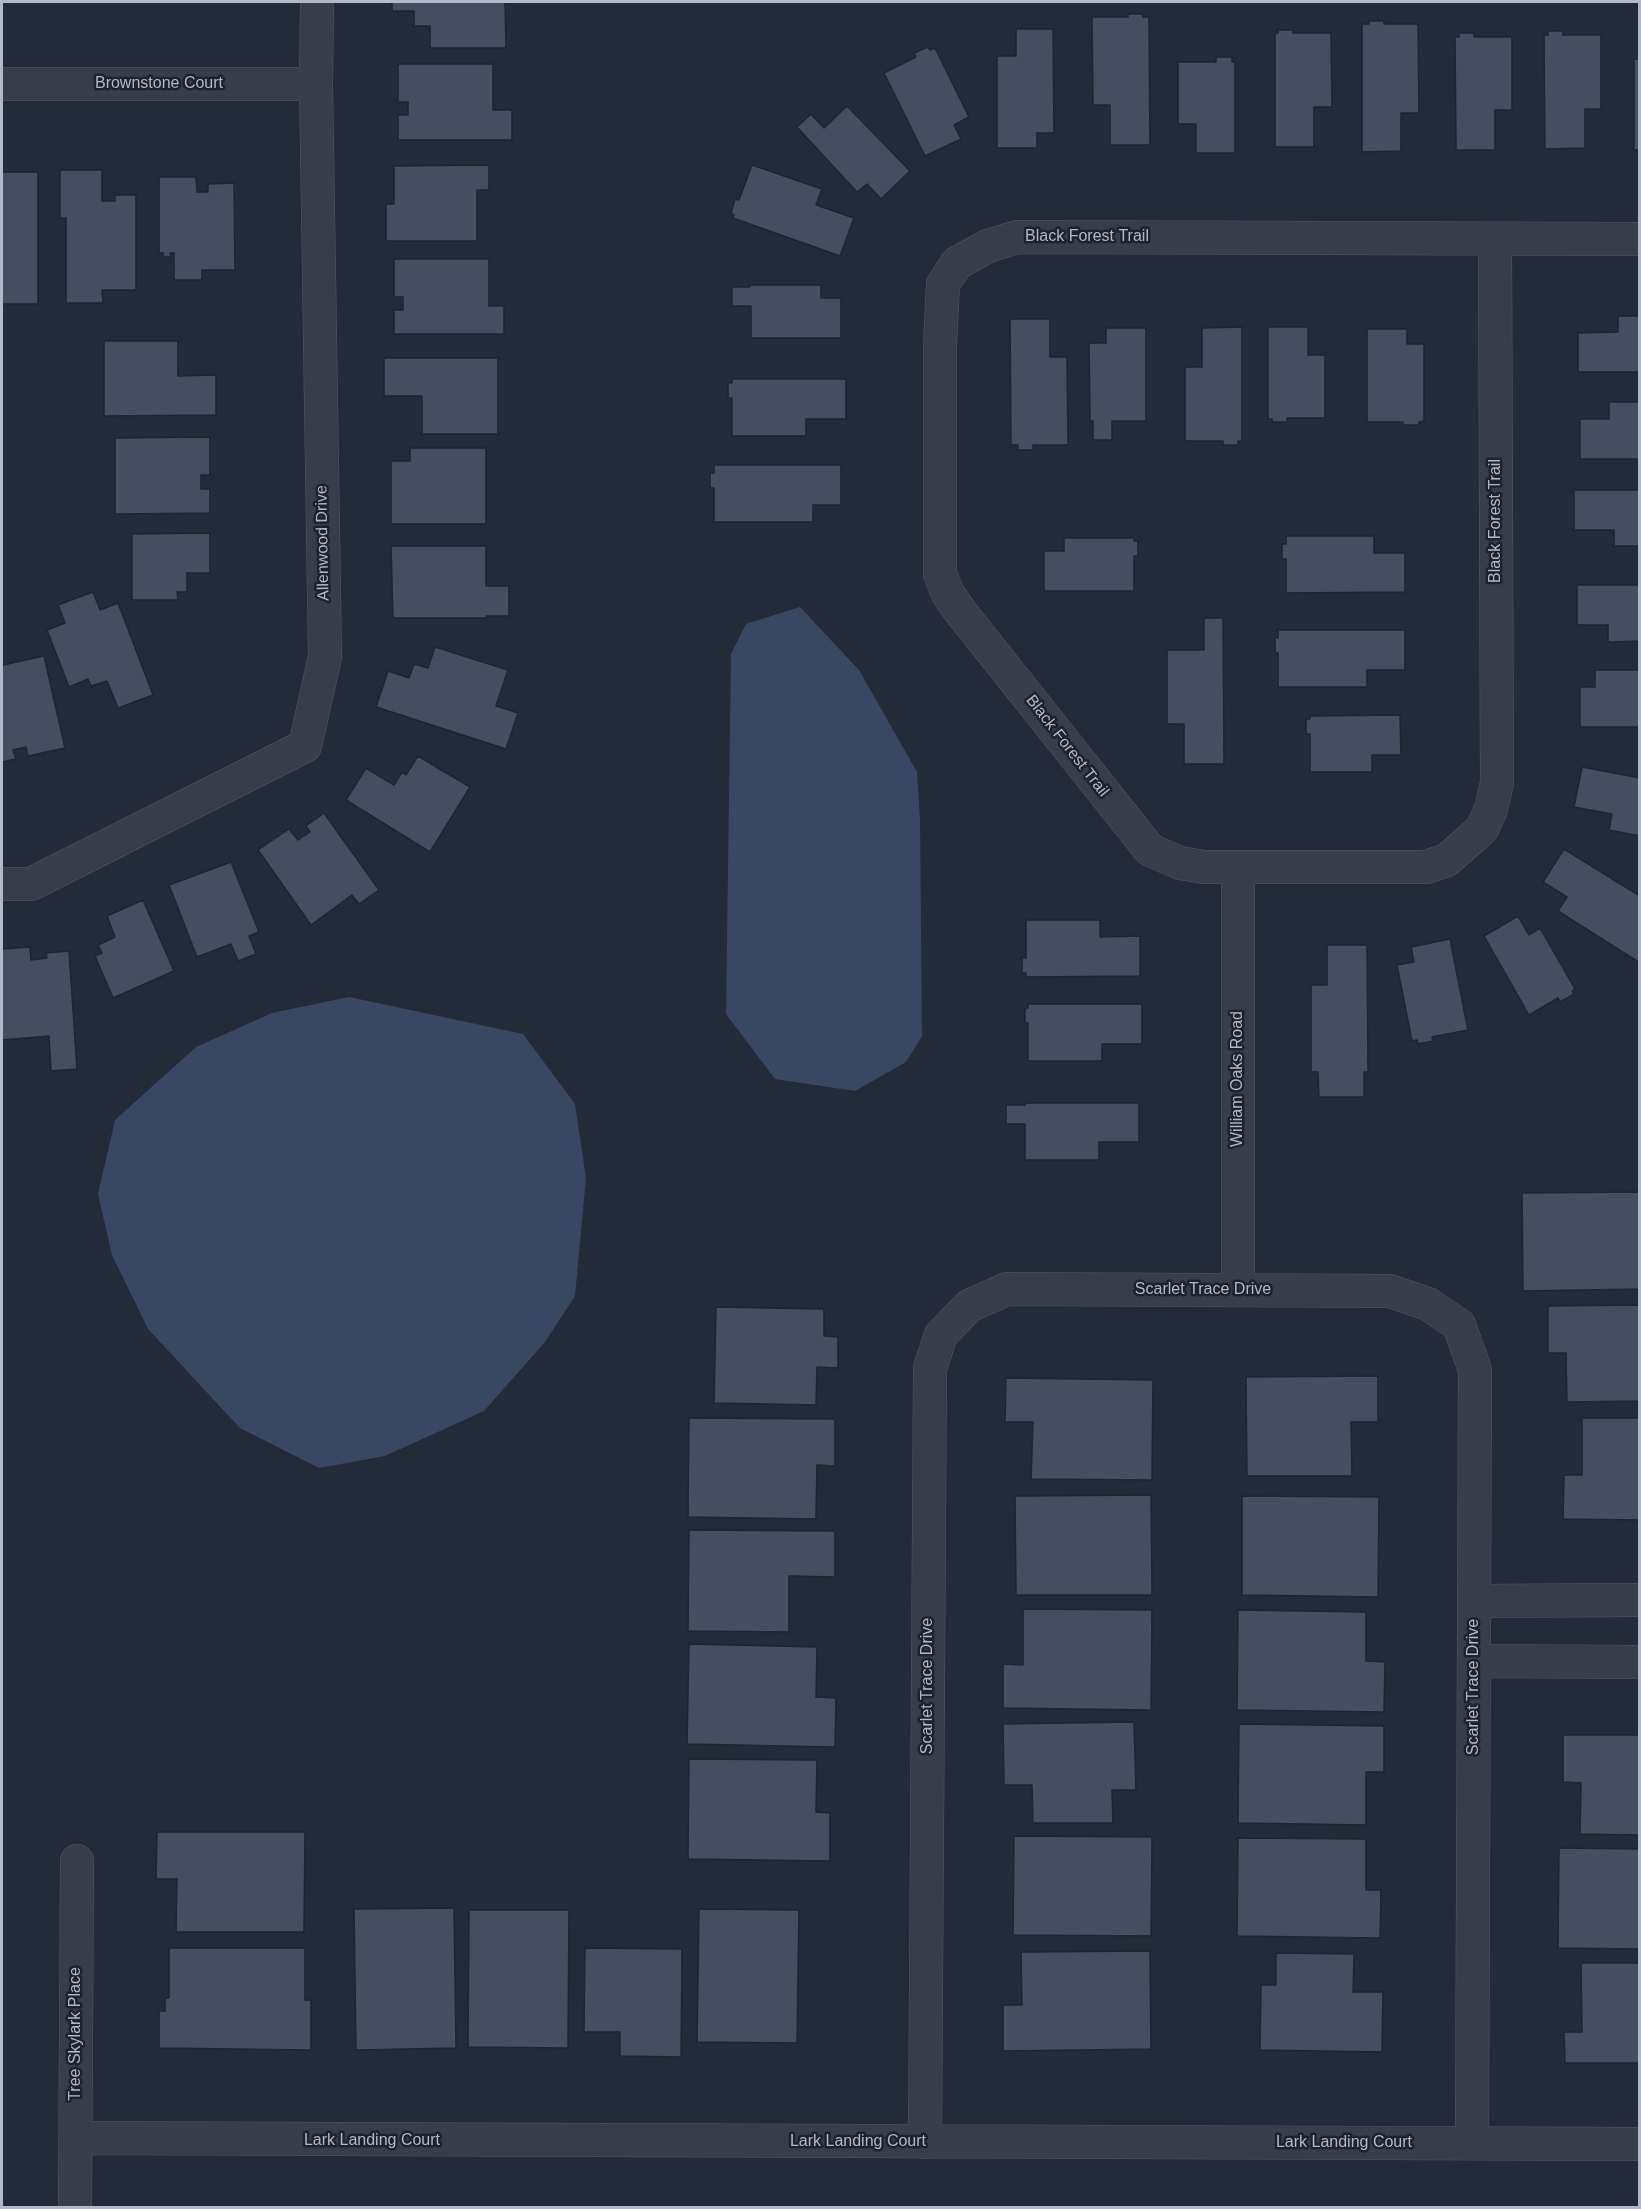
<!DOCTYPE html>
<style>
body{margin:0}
#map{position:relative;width:1641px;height:2209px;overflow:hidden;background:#232b39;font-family:Helvetica,sans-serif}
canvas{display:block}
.frame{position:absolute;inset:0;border:3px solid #b2b8c5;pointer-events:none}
</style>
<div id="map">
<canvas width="1641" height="2209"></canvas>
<div class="frame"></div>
</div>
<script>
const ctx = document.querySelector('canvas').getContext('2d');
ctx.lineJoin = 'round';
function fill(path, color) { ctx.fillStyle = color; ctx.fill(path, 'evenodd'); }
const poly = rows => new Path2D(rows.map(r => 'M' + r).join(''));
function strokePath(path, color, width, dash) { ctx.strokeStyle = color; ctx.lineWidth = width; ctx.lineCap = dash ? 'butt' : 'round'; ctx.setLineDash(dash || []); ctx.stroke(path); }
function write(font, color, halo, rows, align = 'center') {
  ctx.font = font + ' Helvetica,sans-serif'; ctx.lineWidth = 5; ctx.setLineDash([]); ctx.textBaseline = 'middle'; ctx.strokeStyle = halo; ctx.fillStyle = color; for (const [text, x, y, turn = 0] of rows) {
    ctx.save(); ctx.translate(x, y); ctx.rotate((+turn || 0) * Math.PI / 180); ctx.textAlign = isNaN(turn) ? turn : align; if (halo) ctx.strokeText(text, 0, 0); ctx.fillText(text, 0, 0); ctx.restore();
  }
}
const water = poly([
 [800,607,859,670,917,772,920,821,922,1036,906,1062,855,1091,775,1079,726,1014,731,654,746,624],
 [349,997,523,1034,575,1104,586,1178,575,1296,545,1342,484,1411,385,1456,319,1468,240,1428,148,1329,112,1255,98,1194,115,1120,196,1047,272,1013]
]);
const building = poly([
 [392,2,505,2,506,48,430,48,430,26,414,26,414,11,392,11,392,2],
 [1128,14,1143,14,1143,17,1149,17,1150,145,1110,145,1110,105,1093,105,1092,17,1128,17,1128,14],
 [1369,21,1384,21,1384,24,1418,24,1419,113,1401,113,1401,151,1362,152,1362,24,1369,24,1369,21],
 [1016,29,1053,29,1054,133,1037,133,1037,148,997,148,997,56,1016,56,1016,29],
 [1278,30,1293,30,1293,33,1331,33,1332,107,1314,107,1314,147,1275,147,1275,33,1278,33,1278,30],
 [1548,31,1563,31,1563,35,1601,35,1601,109,1585,109,1585,148,1545,149,1544,35,1548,35,1548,31],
 [1459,33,1474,33,1474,37,1512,37,1512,110,1495,110,1495,150,1456,150,1455,37,1459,37,1459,33],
 [928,47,930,50,935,48,969,117,954,125,961,139,925,156,884,73,916,57,914,53,928,47],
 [1216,57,1232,57,1232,62,1235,62,1235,153,1196,153,1196,124,1178,124,1178,62,1216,62,1216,57],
 [1634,59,1640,59,1640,150,1634,150,1634,59],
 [398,64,493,64,493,110,512,110,512,140,398,140,398,115,408,115,408,102,398,102,398,64],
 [847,106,910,171,881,199,867,184,857,192,797,127,811,114,824,128,847,106],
 [489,165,489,190,477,190,477,241,386,241,386,204,394,204,394,166,489,165],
 [752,165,822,189,816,205,854,218,840,256,733,218,734,215,731,213,735,199,739,200,752,165],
 [60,170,102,170,102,201,115,201,115,195,136,195,136,290,102,290,103,303,66,303,66,218,60,218,60,170],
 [2,172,38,172,38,304,2,304,2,172],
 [159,177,196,177,197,192,208,192,208,184,234,183,235,270,202,270,202,280,174,280,174,253,170,253,171,257,163,257,163,253,159,253,159,177],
 [394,259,489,259,489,306,504,306,504,334,394,334,394,310,403,310,403,297,394,297,394,259],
 [750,285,821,285,821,298,841,298,841,338,751,338,751,306,732,306,732,287,750,287,750,285],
 [1618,316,1640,316,1640,372,1578,372,1578,333,1618,332,1618,316],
 [1010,319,1050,319,1050,357,1067,357,1068,445,1033,445,1033,450,1018,450,1018,445,1011,445,1010,319],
 [1242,327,1242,441,1238,441,1238,445,1223,445,1223,441,1185,441,1185,367,1202,367,1202,328,1242,327],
 [1268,327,1308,327,1308,355,1325,355,1325,418,1287,418,1287,422,1272,422,1272,419,1268,419,1268,327],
 [1106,328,1146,328,1146,421,1112,421,1112,440,1093,440,1093,421,1090,421,1089,343,1106,343,1106,328],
 [1367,329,1407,329,1407,344,1424,344,1424,421,1419,422,1419,425,1403,425,1403,422,1367,422,1367,329],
 [104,341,178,341,178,376,216,375,216,415,104,416,104,341],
 [384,358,498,358,498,434,422,434,422,396,384,396,384,358],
 [732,379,846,379,846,419,806,419,806,436,732,436,732,398,728,398,728,383,732,383,732,379],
 [1609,402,1640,402,1640,459,1580,459,1580,419,1609,419,1609,402],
 [210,437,210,475,201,475,201,489,210,489,210,513,115,514,115,438,210,437],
 [410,448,486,448,486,524,391,524,391,461,410,461,410,448],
 [714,465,841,465,841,505,813,505,813,522,714,522,714,488,710,488,710,473,714,473,714,465],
 [1574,490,1640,490,1640,546,1614,546,1614,530,1574,530,1574,490],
 [210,533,210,573,187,573,187,592,177,592,178,600,132,600,132,534,210,533],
 [1286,536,1374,536,1374,553,1405,553,1405,592,1286,593,1286,559,1282,559,1282,544,1286,544,1286,536],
 [1064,538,1134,538,1134,541,1138,541,1138,556,1134,556,1134,591,1044,591,1044,551,1064,551,1064,538],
 [391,546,486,546,486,586,509,586,509,616,486,616,486,618,393,618,391,546],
 [1577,585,1640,585,1640,641,1608,642,1608,625,1577,625,1577,585],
 [93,592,100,610,118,603,153,695,118,708,107,681,91,686,88,679,69,687,47,630,65,623,58,605,93,592],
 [1204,618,1223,618,1224,764,1184,764,1184,724,1167,724,1167,650,1204,650,1204,618],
 [1278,630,1405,630,1405,670,1367,670,1367,687,1278,687,1278,653,1275,653,1275,638,1278,638,1278,630],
 [435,647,508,670,496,706,518,713,506,749,376,707,388,671,409,678,414,664,428,668,435,647],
 [44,656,65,748,28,756,26,747,13,750,16,759,2,762,2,658,3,665,44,656],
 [1595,670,1640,670,1640,727,1580,727,1580,687,1595,687,1595,670],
 [1400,715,1401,755,1372,755,1372,772,1310,772,1310,734,1306,734,1306,719,1310,719,1310,716,1400,715],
 [418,756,470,787,430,852,346,800,366,768,394,785,402,772,406,775,418,756],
 [1582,767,1640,778,1640,836,1609,830,1612,814,1574,807,1582,767],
 [324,813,379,890,359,904,352,895,311,925,258,850,289,829,298,840,310,832,306,826,324,813],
 [1564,849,1640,896,1640,963,1558,911,1567,897,1543,882,1564,849],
 [231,862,259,932,249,936,256,954,238,961,231,944,197,957,169,885,231,862],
 [143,900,174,971,113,998,95,956,102,953,98,945,115,937,107,916,143,900],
 [1518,916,1529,935,1540,928,1575,989,1572,991,1574,994,1560,1002,1558,998,1529,1015,1484,936,1518,916],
 [1026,920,1100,920,1100,937,1140,936,1140,976,1026,977,1026,973,1022,973,1022,958,1026,958,1026,920],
 [1450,939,1468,1030,1432,1037,1433,1041,1418,1044,1417,1040,1412,1041,1397,965,1414,962,1411,947,1450,939],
 [1327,945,1367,945,1368,1072,1364,1072,1364,1097,1319,1097,1318,1072,1311,1072,1311,985,1327,985,1327,945],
 [30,947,31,960,47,958,46,953,69,951,77,1069,51,1071,49,1036,2,1040,2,949,30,947],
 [1028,1004,1142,1004,1142,1044,1102,1044,1102,1061,1028,1061,1028,1023,1025,1023,1025,1008,1028,1008,1028,1004],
 [1025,1103,1139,1103,1139,1142,1099,1142,1099,1160,1025,1160,1025,1124,1006,1124,1006,1105,1025,1105,1025,1103],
 [1640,1192,1640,1289,1523,1291,1522,1193,1640,1192],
 [1640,1305,1640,1401,1567,1402,1566,1353,1548,1353,1548,1306,1640,1305],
 [716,1307,824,1309,824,1336,838,1337,838,1368,817,1367,816,1405,714,1403,716,1307],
 [1378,1376,1378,1422,1351,1422,1352,1476,1247,1476,1246,1377,1378,1376],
 [1006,1378,1153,1380,1152,1480,1031,1479,1033,1422,1005,1422,1006,1378],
 [689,1418,835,1419,835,1466,817,1465,816,1519,688,1517,689,1418],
 [1582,1418,1640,1418,1640,1520,1563,1519,1564,1475,1582,1475,1582,1418],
 [1151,1495,1152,1595,1016,1595,1015,1496,1151,1495],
 [1242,1496,1379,1497,1378,1597,1242,1595,1242,1496],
 [689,1530,835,1531,835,1577,789,1576,789,1632,688,1631,689,1530],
 [1023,1609,1152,1610,1151,1710,1003,1708,1003,1664,1023,1665,1023,1609],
 [1238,1610,1366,1612,1366,1661,1385,1662,1384,1712,1237,1710,1238,1610],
 [689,1644,817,1647,816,1697,836,1698,835,1747,687,1744,689,1644],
 [1134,1722,1136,1790,1112,1790,1113,1823,1033,1823,1032,1785,1004,1785,1003,1724,1134,1722],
 [1239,1724,1384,1726,1384,1772,1366,1772,1366,1825,1238,1823,1239,1724],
 [1563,1735,1640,1735,1640,1835,1580,1834,1581,1783,1563,1782,1563,1735],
 [689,1759,817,1760,816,1812,830,1813,830,1861,688,1859,689,1759],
 [157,1832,305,1832,304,1932,176,1932,177,1879,156,1879,157,1832],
 [1014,1836,1152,1837,1151,1936,1013,1935,1014,1836],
 [1238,1838,1366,1839,1366,1890,1381,1890,1380,1938,1237,1936,1238,1838],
 [1559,1848,1640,1849,1640,1949,1558,1948,1559,1848],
 [454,1908,456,2048,356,2050,354,1909,454,1908],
 [699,1909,799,1910,797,2043,697,2042,699,1909],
 [469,1910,569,1910,568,2048,468,2047,469,1910],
 [169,1948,305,1948,305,2000,311,2000,311,2050,159,2048,159,2011,165,2011,165,1998,169,1998,169,1948],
 [585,1948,682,1949,681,2057,620,2056,620,2032,584,2032,585,1948],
 [1150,1951,1151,2049,1003,2051,1003,2005,1022,2005,1021,1952,1150,1951],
 [1276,1953,1354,1954,1353,1992,1383,1992,1382,2052,1260,2050,1261,1985,1276,1985,1276,1953],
 [1581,1963,1640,1963,1640,2063,1565,2063,1564,2032,1582,2032,1581,1963]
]);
const street = poly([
 [2,84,316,84],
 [1495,239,1497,783,1491,809,1482,829,1447,860,1426,867,1204,867,1180,863,1150,850,963,615,948,594,940,574,940,346,943,284,957,263,988,246,1017,237,1640,239],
 [1238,867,1238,1290],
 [2,884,31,884,305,746,325,657,316,84,317,2],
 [1475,1601,1640,1600],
 [1474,1661,1640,1662],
 [76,2138,1640,2144],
 [925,2142,930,1368,941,1335,969,1306,1007,1289,1390,1291,1428,1304,1459,1325,1475,1370,1472,2143],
 [75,2208,77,1861]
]);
const streetNames = [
 ["Brownstone Court",159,84],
 ["Black Forest Trail",1087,237],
 ["Black Forest Trail",1496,521,-90],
 ["Allenwood Drive",323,543,-91],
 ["Black Forest Trail",1067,746,52],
 ["William Oaks Road",1238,1079,-90],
 ["Scarlet Trace Drive",1203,1290],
 ["Scarlet Trace Drive",928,1686,-90],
 ["Scarlet Trace Drive",1474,1687,-90],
 ["Tree Skylark Place",76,2034,-90],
 ["Lark Landing Court",372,2141],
 ["Lark Landing Court",858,2142],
 ["Lark Landing Court",1344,2143]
];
fill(water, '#394862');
fill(building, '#444e5e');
strokePath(building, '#1e2530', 1.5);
strokePath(street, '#525864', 34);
strokePath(street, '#373e4a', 33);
write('16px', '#b2b8c5', '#1c232e', streetNames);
</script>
